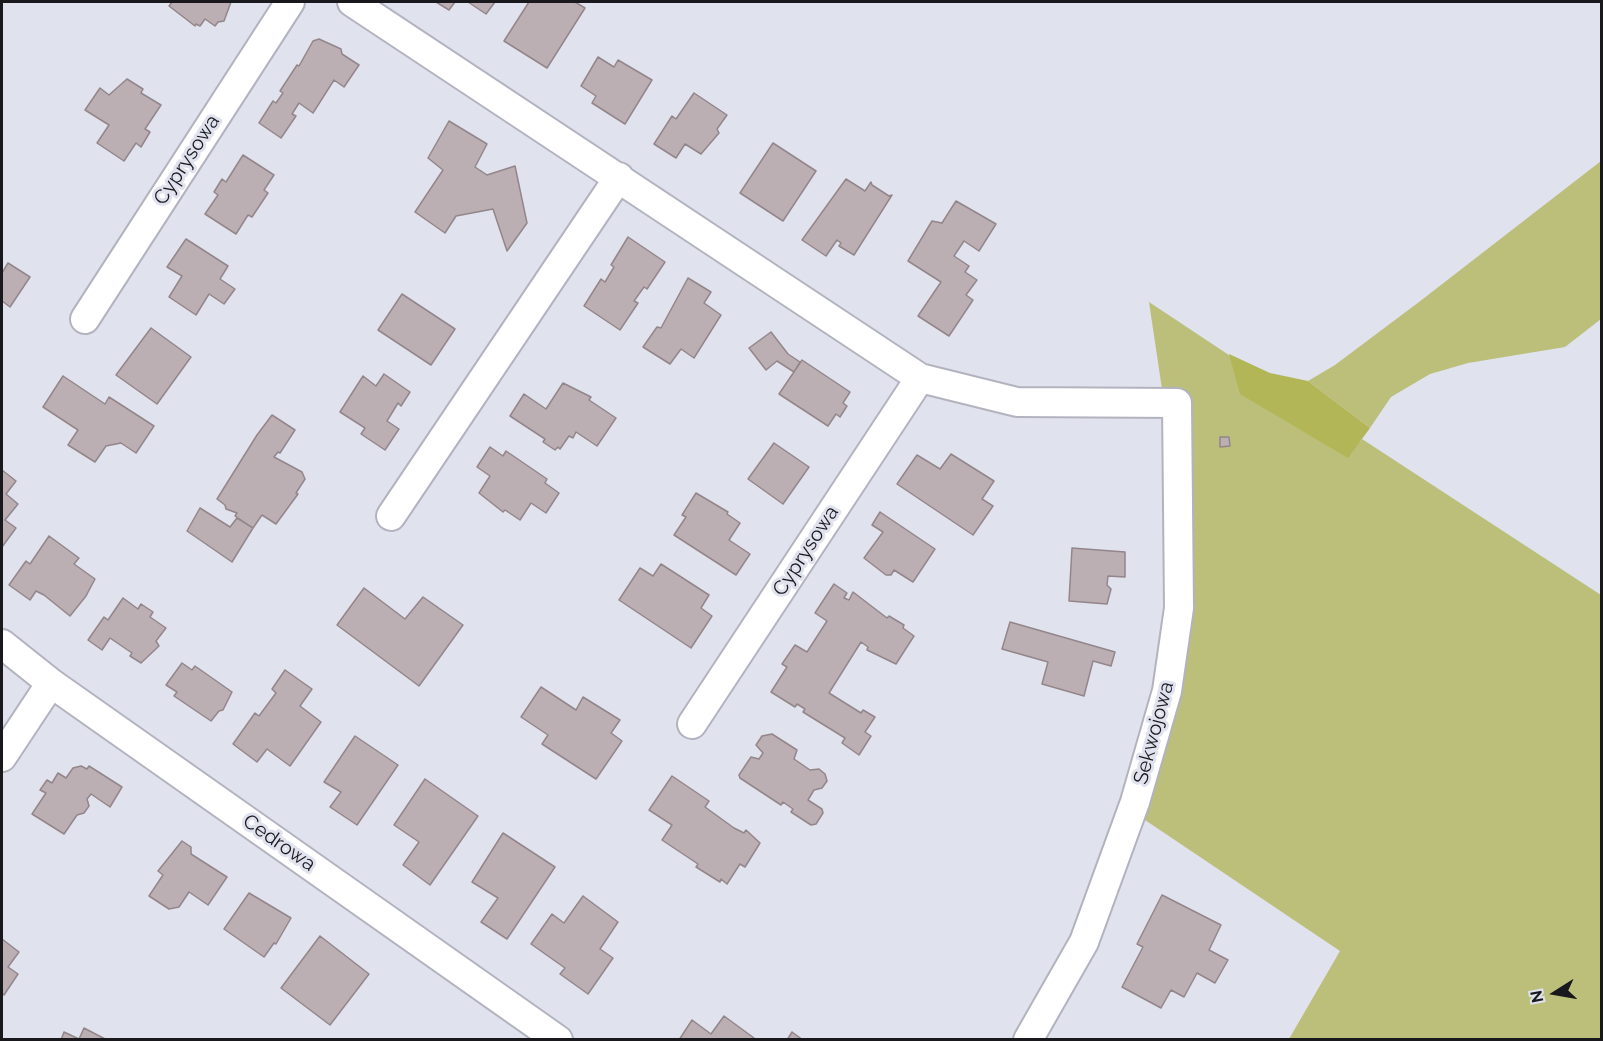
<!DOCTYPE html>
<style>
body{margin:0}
#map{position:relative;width:1603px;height:1041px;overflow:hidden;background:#e0e2ee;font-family:Raleway,sans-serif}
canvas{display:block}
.frame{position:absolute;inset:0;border:3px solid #18181d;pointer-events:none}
.north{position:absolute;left:1525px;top:963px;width:60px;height:60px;-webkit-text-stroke:4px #e0e2ee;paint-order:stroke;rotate:259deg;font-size:16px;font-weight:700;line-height:24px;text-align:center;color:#18181d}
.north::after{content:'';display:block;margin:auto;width:21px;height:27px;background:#18181d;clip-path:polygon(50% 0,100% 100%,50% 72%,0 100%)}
</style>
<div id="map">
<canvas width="1603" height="1041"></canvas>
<div class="frame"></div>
<div class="north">N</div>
</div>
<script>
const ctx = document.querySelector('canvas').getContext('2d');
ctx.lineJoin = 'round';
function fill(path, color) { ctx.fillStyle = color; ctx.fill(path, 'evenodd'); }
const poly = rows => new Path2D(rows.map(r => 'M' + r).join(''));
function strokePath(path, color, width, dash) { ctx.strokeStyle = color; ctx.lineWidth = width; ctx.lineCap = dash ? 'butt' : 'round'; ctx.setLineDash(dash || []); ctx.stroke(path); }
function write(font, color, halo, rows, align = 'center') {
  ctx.font = font + ' Raleway,sans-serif'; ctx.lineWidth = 6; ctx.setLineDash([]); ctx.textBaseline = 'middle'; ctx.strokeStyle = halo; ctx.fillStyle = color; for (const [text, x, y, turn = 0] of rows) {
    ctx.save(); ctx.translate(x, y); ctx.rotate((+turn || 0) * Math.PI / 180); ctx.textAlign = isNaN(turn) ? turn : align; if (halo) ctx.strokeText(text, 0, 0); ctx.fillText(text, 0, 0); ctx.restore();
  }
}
const green = poly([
 [1601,161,1601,319,1565,347,1468,363,1430,374,1391,397,1370,428,1308,381,1335,365,1419,302],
 [1149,302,1360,442,1362,439,1601,595,1601,1039,1289,1039,1340,951,1142,818,1179,695,1162,389]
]);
const forest = poly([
 [1229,354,1270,373,1308,381,1370,428,1348,458,1240,394]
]);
const building = poly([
 [172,2,231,2,224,21,218,22,215,26,205,19,200,26,196,24,195,26,169,6,172,2],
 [436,2,455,2,449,10,436,2],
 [468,2,495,2,486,14,468,2],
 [529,2,575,2,585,8,547,68,504,41,529,2],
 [319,39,341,49,342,54,359,65,344,87,334,80,313,113,299,103,292,114,296,116,281,138,259,123,273,101,276,103,283,93,280,91,297,65,299,66,313,41,319,39],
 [598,57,614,67,618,60,652,80,625,124,592,103,596,96,581,86,598,57],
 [127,79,143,89,141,93,161,105,145,129,150,132,141,147,136,143,124,161,97,143,109,125,85,110,100,88,109,95,127,79],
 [694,93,727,115,717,129,719,133,701,154,685,144,676,158,654,144,672,116,676,119,694,93],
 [449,121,487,144,475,167,487,175,515,166,527,223,507,251,493,209,456,216,445,233,415,212,443,170,428,158,449,121],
 [773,143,816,171,783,221,740,193,773,143],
 [243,155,274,175,264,190,268,193,252,217,248,215,236,234,205,214,218,195,214,192,222,179,226,182,243,155],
 [846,179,865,191,871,182,872,185,889,196,892,195,854,255,839,246,841,243,837,240,826,256,802,240,846,179],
 [956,201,996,224,979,251,964,241,954,256,969,266,965,272,977,280,966,295,973,300,949,336,918,316,941,282,908,261,932,221,942,223,956,201],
 [628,237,665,262,647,289,644,287,634,301,638,303,620,330,584,306,601,279,605,282,614,267,611,265,628,237],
 [186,239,228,266,220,279,235,289,224,304,209,294,196,315,169,297,182,276,167,267,186,239],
 [8,263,30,277,10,307,2,301,2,273,8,263],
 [688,278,711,292,704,303,721,315,694,358,681,349,670,364,643,347,657,327,661,328,688,278],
 [402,294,455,329,431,365,378,330,402,294],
 [151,328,191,357,157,404,116,375,151,328],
 [771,332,788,354,800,362,794,372,777,361,766,370,749,348,771,332],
 [802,360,850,392,843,403,847,406,840,417,836,414,828,426,779,394,802,360],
 [384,374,410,392,401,406,398,403,387,421,399,429,385,450,361,434,365,428,340,412,363,376,376,386,384,374],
 [63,376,105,404,109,397,154,426,136,453,121,443,106,446,95,462,68,445,78,430,43,407,63,376],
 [563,383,591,397,589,400,616,418,597,446,576,432,573,438,569,436,560,449,558,447,555,450,543,442,545,439,510,416,524,394,546,409,563,383],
 [272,415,295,430,280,453,278,452,274,457,302,472,305,479,296,493,298,494,276,524,262,515,253,528,235,516,237,513,226,509,225,505,217,499,257,435,272,415],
 [1220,437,1229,437,1230,446,1220,447,1220,437],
 [774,443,809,467,783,504,748,479,774,443],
 [490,447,503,456,506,451,547,479,545,483,559,493,546,513,531,503,520,520,505,510,503,512,479,493,490,476,477,467,490,447],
 [951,454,994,481,982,499,993,506,973,535,897,484,917,455,940,469,951,454],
 [2,470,16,481,6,494,18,504,5,520,16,528,2,547,2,470],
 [696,493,728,512,727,514,740,523,729,540,750,554,736,575,674,535,686,517,682,515,696,493],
 [200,508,230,527,237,518,253,528,232,562,187,531,200,508],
 [880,512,935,549,913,582,894,570,891,575,886,575,864,558,883,532,872,525,880,512],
 [49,536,79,558,74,564,95,579,86,596,70,616,44,595,36,591,30,600,9,585,26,561,30,564,49,536],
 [1072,548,1125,552,1125,577,1108,576,1107,585,1111,589,1107,604,1069,601,1072,548],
 [661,564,709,595,701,608,712,616,691,648,619,600,640,568,653,576,661,564],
 [834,584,847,593,844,598,849,600,853,592,887,618,889,616,904,625,903,628,914,636,896,664,867,650,868,647,861,642,829,693,861,713,863,710,875,717,865,732,871,736,859,755,842,743,845,738,803,712,805,709,797,704,795,707,771,692,787,667,782,664,795,645,807,652,827,621,815,613,834,584],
 [364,588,405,619,423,597,463,625,419,686,337,625,364,588],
 [123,598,138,609,141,604,153,612,150,617,166,628,156,641,159,646,141,663,130,656,132,653,110,638,102,650,88,640,104,617,108,620,123,598],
 [1010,622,1115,652,1111,666,1093,661,1084,696,1042,684,1048,662,1002,649,1010,622],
 [182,663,192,670,195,666,232,692,223,710,219,711,211,721,174,696,177,692,166,685,182,663],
 [285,670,312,689,300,706,321,722,290,766,267,749,257,762,233,744,255,713,259,716,276,693,272,689,285,670],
 [541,687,576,710,583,697,620,720,611,733,622,741,596,779,542,744,548,735,521,717,541,687],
 [772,734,797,750,794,759,810,770,819,769,825,774,827,781,822,788,814,790,808,800,822,809,823,813,816,824,811,825,791,812,793,809,783,802,781,805,740,778,739,775,751,757,759,759,763,753,756,745,762,736,772,734],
 [355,736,398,765,357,825,330,807,341,792,324,782,355,736],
 [81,766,87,769,89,766,122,787,110,807,91,794,87,799,89,806,84,813,77,815,64,834,32,814,46,793,40,790,47,780,52,783,58,773,66,778,73,768,81,766],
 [672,776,709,801,705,807,734,828,744,833,746,830,760,843,745,867,740,864,727,884,721,879,720,882,696,867,698,864,662,840,672,825,649,810,672,776],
 [425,779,478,816,430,885,403,865,419,842,394,825,425,779],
 [503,833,555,867,507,939,481,922,498,898,472,882,503,833],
 [182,841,191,847,191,854,227,877,208,905,189,892,179,907,169,909,149,896,163,875,158,871,182,841],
 [249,893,291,918,276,944,274,943,264,957,224,929,249,893],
 [1162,895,1221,925,1209,950,1228,960,1215,983,1197,973,1184,997,1171,990,1161,1008,1122,987,1143,947,1137,944,1162,895],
 [583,896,618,922,600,949,613,958,588,994,560,974,565,968,531,944,552,914,564,923,583,896],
 [320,936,369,974,330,1025,281,988,320,936],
 [2,939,19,952,8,967,18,974,4,995,2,993,2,939],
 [724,1016,754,1038,753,1040,679,1040,692,1020,711,1034,724,1016],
 [84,1028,107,1040,61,1040,64,1032,79,1039,84,1028],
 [792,1032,803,1040,787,1040,792,1032]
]);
const street = poly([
 [352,2,920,378,1017,402,1177,403,1179,608,1167,691,1135,802,1084,942,1028,1040],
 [85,319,290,2],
 [391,516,619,177],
 [2,644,51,683,558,1040],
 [692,724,920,378],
 [2,757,51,683]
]);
const streetNames = [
 ["Cyprysowa",187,160,-57],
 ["Cyprysowa",806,551,-57],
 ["Sekwojowa",1154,733,-75],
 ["Cedrowa",279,843,35]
];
fill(green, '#bbbf79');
fill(forest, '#b2b656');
fill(building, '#bcafb3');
strokePath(building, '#93868a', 1.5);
strokePath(street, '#b2b3bf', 32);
strokePath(street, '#fff', 28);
write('20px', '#18181d', '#e0e2ee', streetNames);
</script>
